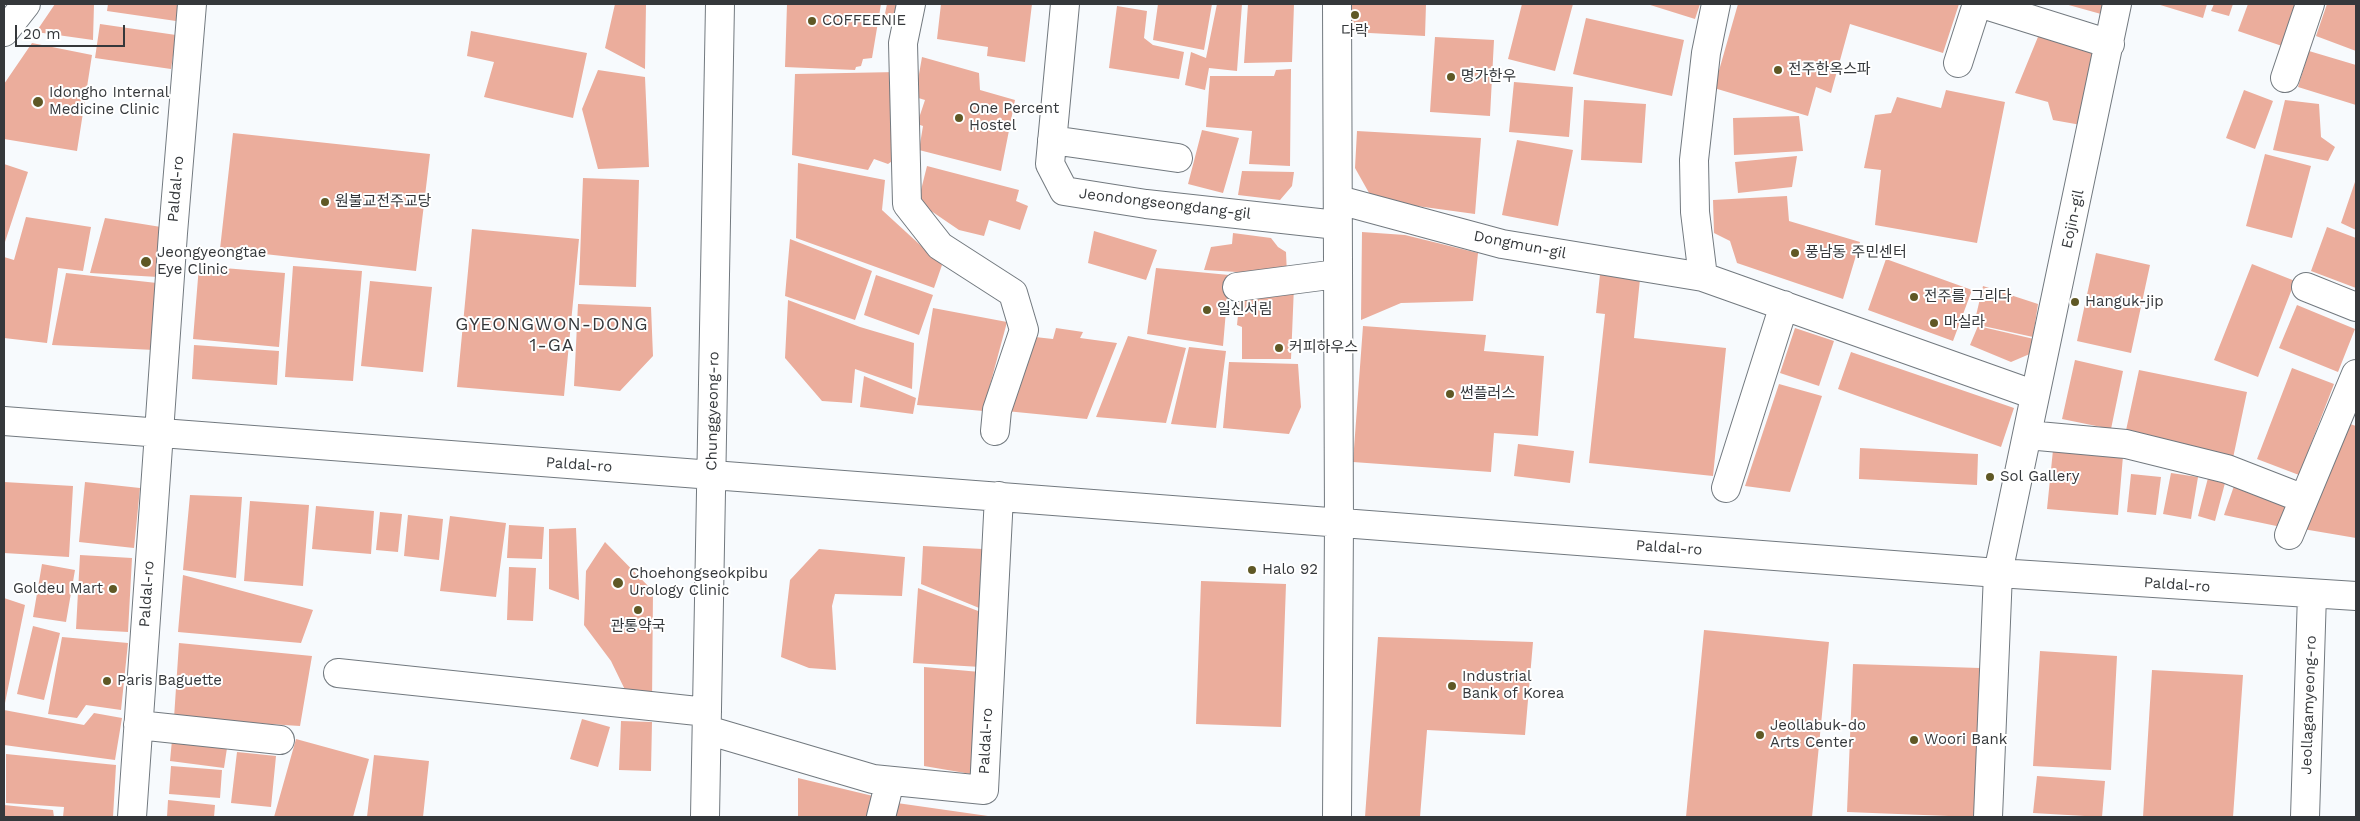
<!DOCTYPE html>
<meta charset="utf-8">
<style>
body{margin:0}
#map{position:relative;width:2360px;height:821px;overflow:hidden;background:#f7fafd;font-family:"Work Sans",sans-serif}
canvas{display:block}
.frame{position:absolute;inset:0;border:5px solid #35383b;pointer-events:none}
.scale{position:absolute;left:15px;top:25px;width:110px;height:22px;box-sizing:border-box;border:2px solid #35383b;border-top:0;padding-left:6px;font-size:15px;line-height:18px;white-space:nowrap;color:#35383b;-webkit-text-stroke:4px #fff;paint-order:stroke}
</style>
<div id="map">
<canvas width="2360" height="821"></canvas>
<div class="frame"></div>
<div class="scale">20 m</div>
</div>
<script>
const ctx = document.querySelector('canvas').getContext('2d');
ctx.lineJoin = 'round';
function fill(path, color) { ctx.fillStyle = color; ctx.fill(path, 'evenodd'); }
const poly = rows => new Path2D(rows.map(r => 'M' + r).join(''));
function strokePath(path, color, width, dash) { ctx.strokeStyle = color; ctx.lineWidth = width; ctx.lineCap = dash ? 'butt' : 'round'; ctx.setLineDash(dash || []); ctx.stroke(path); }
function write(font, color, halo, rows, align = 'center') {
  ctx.font = font + ' "Work Sans","Noto Sans KR",sans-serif'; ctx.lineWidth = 4; ctx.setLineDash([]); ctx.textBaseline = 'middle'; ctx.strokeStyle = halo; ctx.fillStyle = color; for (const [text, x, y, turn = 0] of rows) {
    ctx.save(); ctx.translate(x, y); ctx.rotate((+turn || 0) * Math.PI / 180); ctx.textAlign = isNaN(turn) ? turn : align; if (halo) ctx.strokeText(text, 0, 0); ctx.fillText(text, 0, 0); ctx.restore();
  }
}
const building = poly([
 [55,4,94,4,93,40,36,32],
 [108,4,178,4,176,21,107,11],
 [615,4,646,4,645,69,605,48],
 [787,4,881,4,872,58,863,59,861,66,856,67,855,70,785,67],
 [887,4,904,4,900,26,883,23],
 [941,4,1032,4,1025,62,987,56,988,47,937,39],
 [1158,4,1212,4,1204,50,1153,40],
 [1217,4,1242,4,1237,71,1209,68,1205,90,1185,85,1191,52,1206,58],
 [1248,4,1294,4,1292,62,1244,63],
 [1352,4,1426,4,1425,36,1351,32],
 [1522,4,1573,4,1555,71,1508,59],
 [1647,4,1700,4,1695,19],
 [1738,4,1959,4,1943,53,1850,24,1831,93,1816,87,1808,116,1714,88],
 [2065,4,2103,4,2101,14],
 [2157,4,2207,4,2203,18],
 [2214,4,2233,4,2229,16,2211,11],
 [2248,4,2296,4,2282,46,2238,31],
 [2327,4,2356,4,2356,51,2316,36],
 [1117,6,1147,11,1144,38,1153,45,1184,52,1179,79,1109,68],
 [1586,18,1684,40,1672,96,1573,74],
 [100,24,176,35,171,69,95,58],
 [471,31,587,53,573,118,484,97,494,62,467,56],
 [2040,32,2099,51,2081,125,2053,120,2048,102,2015,93],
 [1435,37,1494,40,1490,116,1430,112],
 [32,43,92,55,77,151,4,139,4,84],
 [2309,51,2356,65,2356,105,2298,87],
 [922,57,979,73,980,90,1015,100,1001,171,919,150,923,126,917,124,925,100,915,97],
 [1291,69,1290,166,1249,164,1252,131,1206,127,1210,76,1274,76,1276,70],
 [598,70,645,77,649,167,598,169,582,109],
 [897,72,895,159,888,164,874,159,868,170,792,155,795,74],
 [1514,82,1573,87,1569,137,1509,132],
 [1946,90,2005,102,1977,243,1875,225,1881,170,1864,168,1875,115,1891,113,1897,97,1941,108],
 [2244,90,2273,101,2255,149,2226,138],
 [1584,100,1646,104,1642,163,1581,160],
 [2285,100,2319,104,2321,137,2335,147,2328,161,2273,150],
 [1799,116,1803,151,1734,155,1733,118],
 [1202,130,1239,138,1223,193,1188,184],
 [1357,131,1481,138,1475,214,1373,200,1355,168],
 [233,133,430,154,416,271,220,249],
 [1517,140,1573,150,1558,226,1502,215],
 [2265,154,2311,166,2292,238,2246,226],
 [1797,156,1792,187,1738,193,1735,162],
 [798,163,885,180,882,210,942,265,934,288,796,238],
 [4,164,28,172,4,245],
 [927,166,1019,190,1016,201,1028,206,1020,230,989,220,984,236,959,230,918,202],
 [1242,171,1294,172,1292,186,1280,200,1238,195],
 [583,178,639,180,636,287,579,285],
 [2356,179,2356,230,2341,223],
 [1787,196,1789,221,1860,242,1843,299,1737,263,1730,241,1714,233,1713,200],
 [26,217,91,227,83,271,58,268,47,343,4,338,4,257,14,260],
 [105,218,161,227,158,277,90,273],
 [2327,227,2356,238,2356,288,2311,271],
 [472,229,579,239,564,396,457,387],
 [1094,231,1157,250,1146,280,1088,263],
 [1362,232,1405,235,1478,253,1473,301,1401,303,1361,320],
 [1233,233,1271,238,1278,247,1286,252,1287,275,1204,270,1211,247,1232,244],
 [790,239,872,271,855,320,785,296],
 [2096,253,2150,265,2131,353,2077,341],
 [1886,259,1972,290,1953,341,1868,310],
 [2252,264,2295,281,2258,377,2214,360],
 [199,266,285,273,279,347,193,339],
 [293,266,362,271,353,381,285,377],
 [1156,268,1229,275,1223,346,1147,334],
 [66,273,157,283,154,350,52,345],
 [1600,274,1640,279,1634,338,1726,348,1713,476,1589,463,1605,314,1596,313],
 [876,275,933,295,919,335,864,315],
 [370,281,432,287,423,372,361,366],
 [1294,286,1291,359,1242,359,1242,327,1237,325,1240,295],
 [1983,286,2038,304,2033,337,1974,324],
 [788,300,860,327,914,343,912,389,855,369,852,403,822,401,785,358],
 [578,304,651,307,653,356,620,391,574,386],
 [2297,305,2355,329,2338,372,2279,348],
 [933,308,1007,322,983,411,917,405],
 [1363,326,1486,335,1484,351,1544,356,1538,436,1494,433,1491,472,1353,462],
 [1978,326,2034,339,2032,353,2011,362,1970,345],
 [1056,328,1083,332,1080,338,1117,343,1087,419,1006,411,1026,336,1053,339],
 [1795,328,1834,341,1819,386,1780,373],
 [1128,336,1186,348,1166,423,1096,417],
 [194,345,279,351,277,385,192,379],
 [1189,347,1226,351,1216,428,1171,424],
 [1851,352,2014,408,2001,447,1838,389],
 [2075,360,2123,371,2111,429,2062,419],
 [1229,362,1298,364,1301,407,1289,434,1223,428],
 [2292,368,2334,384,2299,475,2257,459],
 [2139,370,2247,392,2233,458,2125,435],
 [864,376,916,398,913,414,860,407],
 [1779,384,1822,396,1790,492,1745,486],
 [2344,422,2356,426,2356,538,2303,529],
 [1518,444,1574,451,1570,483,1514,476],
 [1860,448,1978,454,1977,485,1859,479],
 [2053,450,2123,456,2118,515,2047,509],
 [2171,473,2198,477,2191,519,2163,514],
 [2131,474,2161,477,2156,515,2127,512],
 [2208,478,2225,483,2215,521,2198,516],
 [4,482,73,486,69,557,4,553],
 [85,482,140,488,134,548,79,542],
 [2235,483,2291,503,2286,528,2224,515],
 [190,495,242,497,236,578,183,570],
 [250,501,309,505,303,586,244,581],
 [316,506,374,511,371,554,312,549],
 [380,512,402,514,398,552,376,550],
 [408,515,443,519,439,560,404,556],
 [450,516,506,523,496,597,440,591],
 [509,525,544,527,542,559,507,558],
 [576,528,579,600,549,589,549,529],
 [605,542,653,591,652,703,628,696,611,661,584,625,586,571],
 [923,546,983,549,984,610,921,584],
 [819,549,905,557,902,596,835,594,832,606,836,670,809,668,781,657,790,580],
 [80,555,132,558,128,632,76,629],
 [42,564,75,570,66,622,33,617],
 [509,567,536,568,533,621,507,620],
 [183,575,313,610,301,643,178,632],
 [1201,581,1286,584,1281,727,1196,724],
 [918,588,986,614,981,667,913,663],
 [4,598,25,605,5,703,4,703],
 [33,626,60,633,44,700,17,694],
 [1704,630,1829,642,1812,817,1686,817],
 [62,637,128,643,121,710,86,705,77,718,48,714],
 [1378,637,1533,642,1525,735,1427,730,1420,817,1365,817],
 [179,643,312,656,300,726,174,718],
 [2040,651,2117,656,2111,770,2033,766],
 [1853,664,1980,668,1974,817,1847,812],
 [924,667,980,672,971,774,924,766],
 [2152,670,2243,675,2233,817,2143,817],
 [4,710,84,725,94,713,122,718,115,760,4,745],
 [582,719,610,727,598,767,570,759],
 [621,721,652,722,651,771,619,770],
 [296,739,369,759,353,817,274,817],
 [172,740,227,748,224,768,170,761],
 [237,752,276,756,271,807,231,803],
 [6,754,116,765,113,817,63,817,64,807,6,803],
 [374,755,429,761,423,817,367,817],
 [171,766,222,770,220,798,169,794],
 [2037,776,2105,781,2102,817,2033,813],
 [798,778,873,796,867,817,798,817],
 [168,800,215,805,214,817,167,817],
 [897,803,988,816,988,817,895,817],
 [4,805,53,810,54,817,4,817]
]);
const minor = poly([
 [911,4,903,43,907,204,940,246,1013,293,1024,330,997,410,995,431],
 [1065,4,1050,164,1064,191,1146,204,1337,225],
 [1337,4,1339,523,1337,817],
 [1982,4,2110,44],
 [4,32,26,4],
 [1958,63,1977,4],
 [2285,78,2310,4],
 [1052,140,1178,158],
 [1339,200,1502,244,1703,277,2035,395],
 [1703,277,1695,212,1694,160,1706,53,1716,4],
 [1237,287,1337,274],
 [2306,287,2356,307],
 [4,421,1998,573,2356,596],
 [2027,435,2126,444,2227,469,2304,499],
 [1726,488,1784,305],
 [2289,535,2356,374],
 [338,673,707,712],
 [138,725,280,740],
 [707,730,873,779,984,790,999,496],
 [132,817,173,233,192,4],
 [705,817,720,4],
 [881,817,890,781],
 [1988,817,1998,573,2117,4],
 [2305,817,2312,594]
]);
const markers = [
 [1355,15,5,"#5f5825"],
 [812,21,5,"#5f5825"],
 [1778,70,5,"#5f5825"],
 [1451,77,5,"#5f5825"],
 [38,102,6,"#5f5825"],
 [959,118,5,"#5f5825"],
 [325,202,5,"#5f5825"],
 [1795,253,5,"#5f5825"],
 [146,262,6,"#5f5825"],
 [1914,297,5,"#5f5825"],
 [2075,302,5,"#5f5825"],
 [1207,310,5,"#5f5825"],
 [1934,323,5,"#5f5825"],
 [1279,348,5,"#5f5825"],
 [1450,394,5,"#5f5825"],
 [1990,477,5,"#5f5825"],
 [1252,570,5,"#5f5825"],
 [618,583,6,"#5f5825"],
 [113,589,5,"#5f5825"],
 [638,610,5,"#5f5825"],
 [107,681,5,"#5f5825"],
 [1452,686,5,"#5f5825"],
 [1760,735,5,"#5f5825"],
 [1914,740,5,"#5f5825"]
];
const poiNames = [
 ["COFFEENIE",822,21],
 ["다락",1355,32,"center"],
 ["전주한옥스파",1788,70],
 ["명가한우",1461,77],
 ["Idongho Internal",49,93],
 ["Medicine Clinic",49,110],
 ["One Percent",969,109],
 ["Hostel",969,126],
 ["원불교전주교당",335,202],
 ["Jeongyeongtae",157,253],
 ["Eye Clinic",157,270],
 ["풍남동 주민센터",1805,253],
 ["전주를 그리다",1924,297],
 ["Hanguk-jip",2085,302],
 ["일신서림",1217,310],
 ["마실라",1944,323],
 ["커피하우스",1289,348],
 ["썬플러스",1460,394],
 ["Sol Gallery",2000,477],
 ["Halo 92",1262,570],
 ["Choehongseokpibu",629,574],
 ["Urology Clinic",629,591],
 ["Goldeu Mart",103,589,"right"],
 ["관통약국",638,627,"center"],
 ["Industrial",1462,677],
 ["Bank of Korea",1462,694],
 ["Paris Baguette",117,681],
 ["Jeollabuk-do",1770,726],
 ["Arts Center",1770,743],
 ["Woori Bank",1924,740]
];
const streetNames = [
 ["Paldal-ro",176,189,-85],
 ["Jeondongseongdang-gil",1165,204,7],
 ["Eojin-gil",2073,219,-78],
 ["Dongmun-gil",1520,245,11],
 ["Chunggyeong-ro",713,411,-89],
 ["Paldal-ro",579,465,4],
 ["Paldal-ro",1669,548,4],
 ["Paldal-ro",2177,585,4],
 ["Paldal-ro",147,594,-86],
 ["Jeollagamyeong-ro",2309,705,-88],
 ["Paldal-ro",986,741,-87]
];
const quarterNames = [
 ["GYEONGWON-DONG",552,325],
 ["1-GA",552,346]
];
fill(building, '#ebad9c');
strokePath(minor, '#72797f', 30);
strokePath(minor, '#fff', 28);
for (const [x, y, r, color] of markers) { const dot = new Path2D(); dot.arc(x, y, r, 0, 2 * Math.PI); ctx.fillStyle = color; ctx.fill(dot); strokePath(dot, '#fff', 2); }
write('15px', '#35383b', '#fff', poiNames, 'left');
write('15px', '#35383b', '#fff', streetNames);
ctx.letterSpacing = '1px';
write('18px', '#35383b', '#fff', quarterNames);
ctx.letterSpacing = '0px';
</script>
